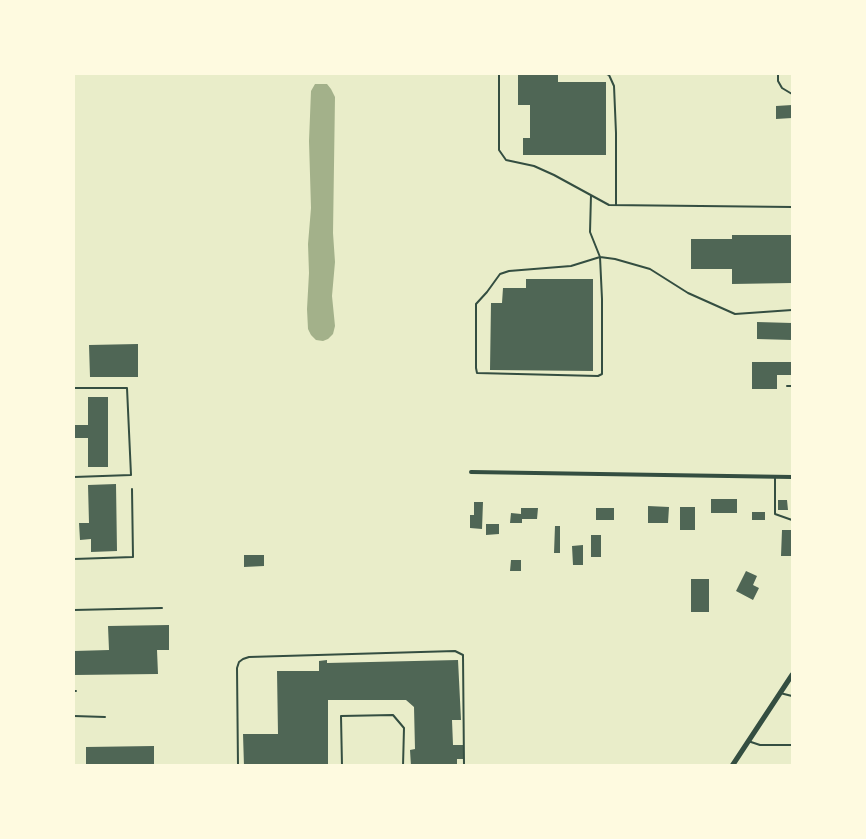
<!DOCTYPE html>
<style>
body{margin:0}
#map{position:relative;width:866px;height:839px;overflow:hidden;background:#e9edc9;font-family:"Nunito Sans",sans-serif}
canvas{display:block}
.frame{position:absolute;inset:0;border:75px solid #fefae0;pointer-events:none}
</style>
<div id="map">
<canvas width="866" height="839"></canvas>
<div class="frame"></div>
</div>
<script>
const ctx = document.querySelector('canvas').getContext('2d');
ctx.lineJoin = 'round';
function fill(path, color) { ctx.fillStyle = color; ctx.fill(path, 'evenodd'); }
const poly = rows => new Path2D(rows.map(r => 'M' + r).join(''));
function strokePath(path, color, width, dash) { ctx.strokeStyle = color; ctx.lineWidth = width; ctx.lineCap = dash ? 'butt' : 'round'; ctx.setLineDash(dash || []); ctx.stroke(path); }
const water = poly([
 [315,84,327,84,331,89,335,97,333,233,335,262,332,296,335,326,333,334,328,339,323,341,316,340,311,335,308,329,307,309,309,273,308,244,311,208,309,141,311,91]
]);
const building = poly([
 [518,74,558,74,558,82,606,82,606,155,523,155,523,138,530,138,530,105,518,105],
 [792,105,792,118,776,119,776,106],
 [732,235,792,235,792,283,732,284,732,269,691,269,691,239,732,239],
 [526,279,593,279,593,371,490,370,491,303,502,303,503,288,526,288],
 [757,322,792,323,792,340,757,339],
 [138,344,138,377,90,377,89,345],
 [752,362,792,362,792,375,777,375,777,389,752,389],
 [88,397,108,397,108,467,88,467,88,438,74,438,74,425,88,425],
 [116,484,117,551,91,552,91,539,80,540,79,523,89,523,88,485],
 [711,499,737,499,737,513,711,513],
 [778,500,787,500,788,510,778,510],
 [474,502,483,502,482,529,470,528,470,515,474,515],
 [648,506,669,507,668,523,648,523],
 [680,507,695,507,695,530,680,530],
 [521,508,538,508,537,519,522,519,522,523,510,523,511,513,521,514],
 [596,508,614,508,614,520,596,520],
 [752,512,765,512,765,520,752,520],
 [486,524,499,524,499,534,486,535],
 [555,526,560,526,560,553,554,553],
 [782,530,792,530,792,556,781,556],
 [591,535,601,535,601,557,591,557],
 [583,545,583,565,573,565,572,546],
 [244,555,264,555,264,566,244,567],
 [511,560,521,560,521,571,510,571],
 [746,571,757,576,753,585,759,588,753,600,736,591],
 [691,579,709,579,709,612,691,612],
 [169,625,169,650,157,650,158,674,74,675,74,651,109,650,108,626],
 [327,660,327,663,458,660,461,720,452,720,453,745,463,745,464,759,457,759,457,766,411,766,410,750,415,749,414,707,406,700,328,700,328,766,244,766,243,734,278,734,277,671,319,671,319,661],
 [154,746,154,766,86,766,86,747]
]);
const service = poly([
 [499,74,499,150,506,160,534,166,554,175,609,205,792,207],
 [607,74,609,75,614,86,616,133,616,205],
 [778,74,778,81,782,88,792,94],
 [591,195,590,232,600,257,615,259,650,269,688,293,735,314,792,310],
 [600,257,602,299,602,374,598,376,477,373,476,368,476,304,487,292,500,274,509,271,571,266,600,257],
 [787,386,792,386],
 [74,388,127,388,131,475,74,477],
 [775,476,775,514,792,520],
 [74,559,133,557,132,489],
 [74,610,162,608],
 [74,691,76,691],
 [780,693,792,696],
 [74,716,105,717],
 [748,741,760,745,792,745],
 [238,766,237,668,239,662,243,659,249,657,455,651,463,655,464,766],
 [342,766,341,716,393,715,404,728,403,766]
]);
const minor = poly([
 [471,472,792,477]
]);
const tertiary = poly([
 [732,766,792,675]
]);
fill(water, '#a3b18a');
fill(building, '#4f6655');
strokePath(service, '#344e41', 2);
strokePath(minor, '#344e41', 4);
strokePath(tertiary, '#344e41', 5);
</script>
